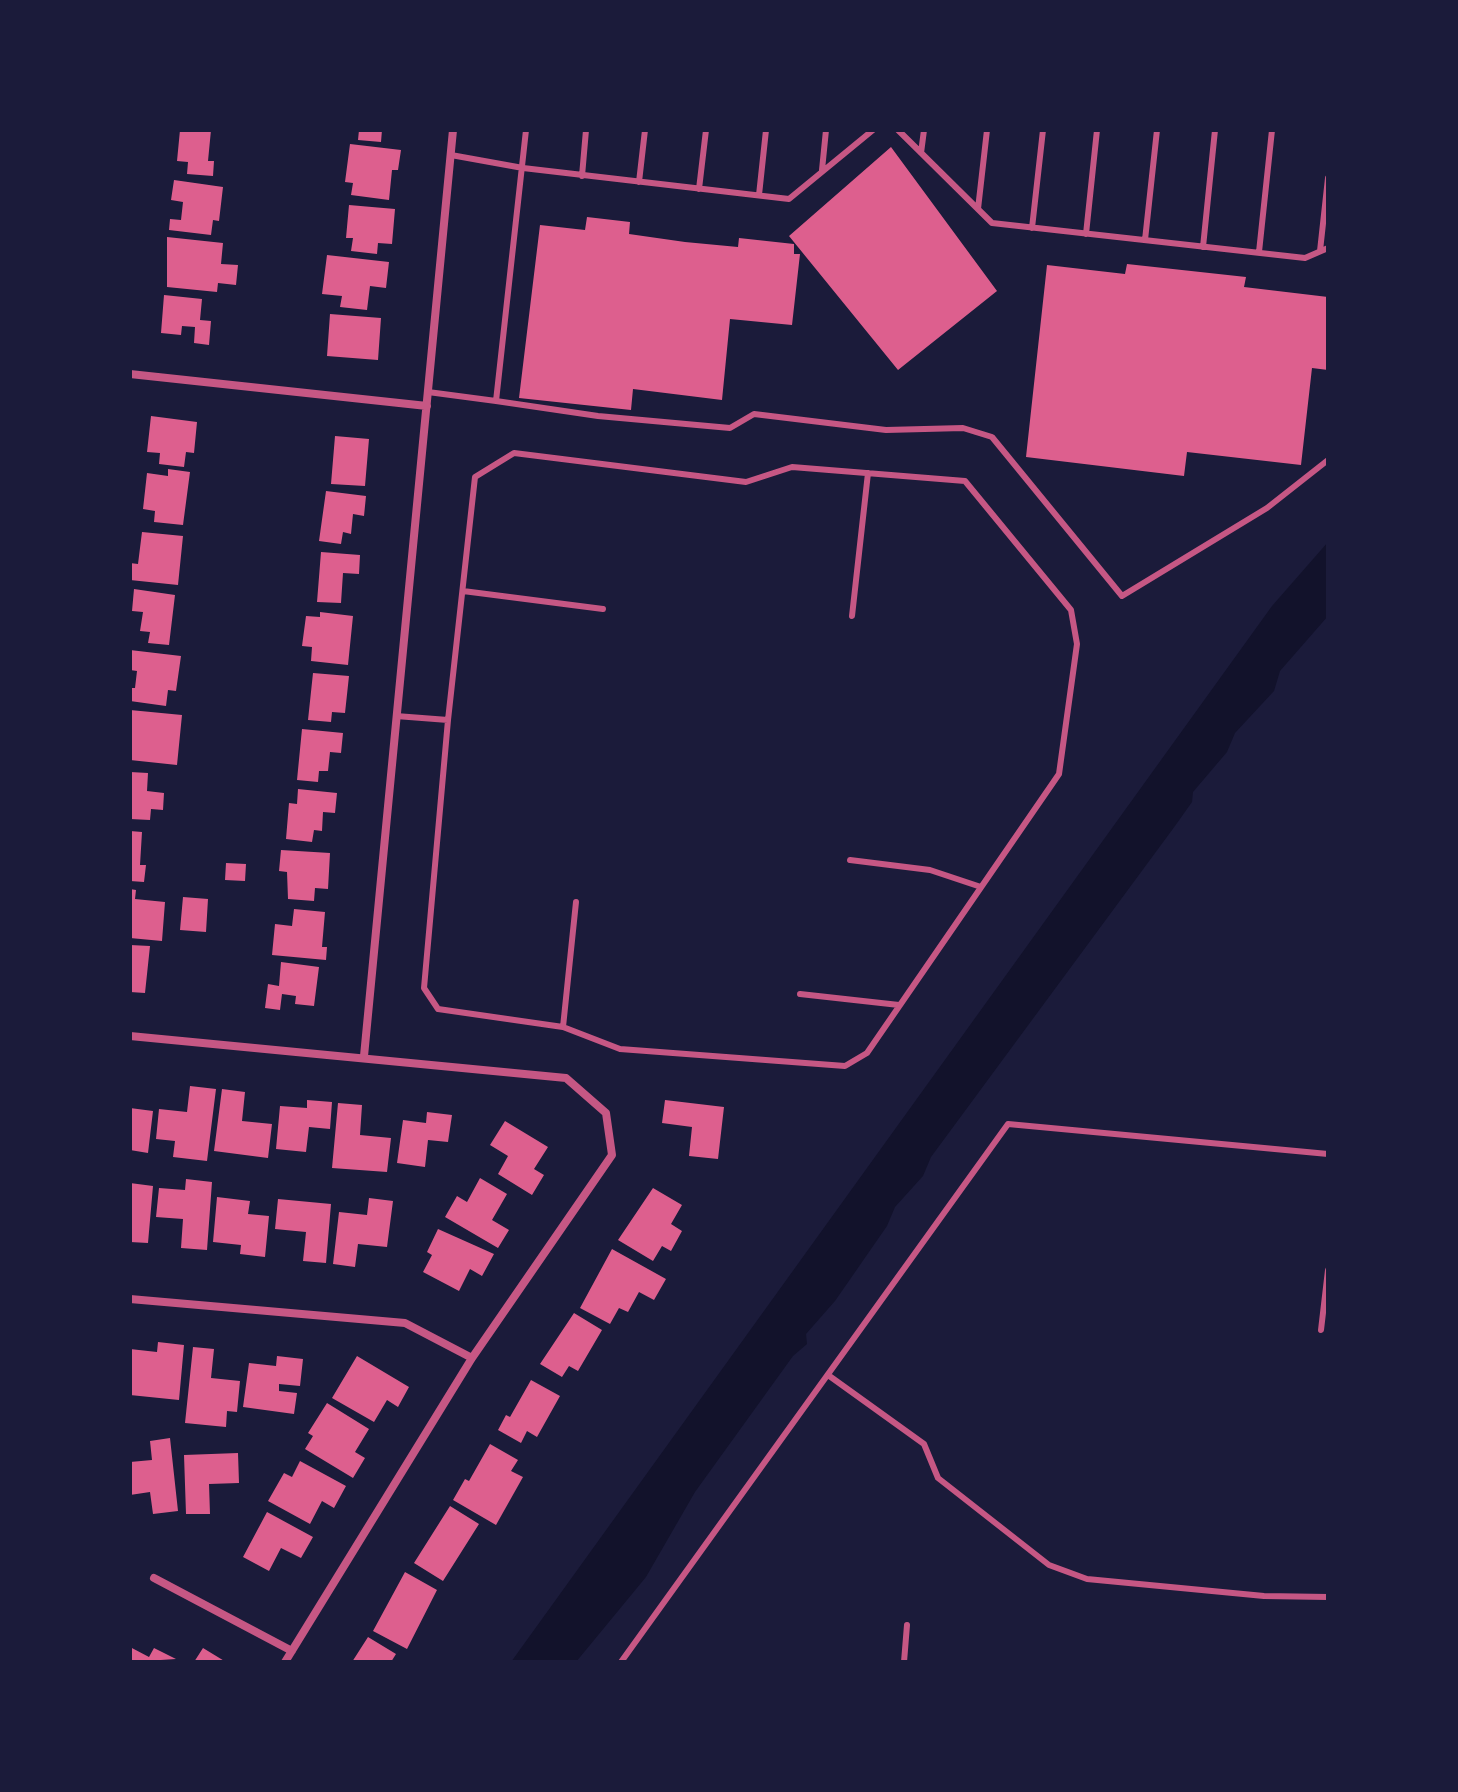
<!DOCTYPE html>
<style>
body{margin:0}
#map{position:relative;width:1458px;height:1792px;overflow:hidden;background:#1b1b3a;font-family:Mulish,sans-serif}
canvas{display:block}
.frame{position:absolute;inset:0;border:132px solid #1b1b3a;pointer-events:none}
</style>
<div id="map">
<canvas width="1458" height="1792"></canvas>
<div class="frame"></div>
</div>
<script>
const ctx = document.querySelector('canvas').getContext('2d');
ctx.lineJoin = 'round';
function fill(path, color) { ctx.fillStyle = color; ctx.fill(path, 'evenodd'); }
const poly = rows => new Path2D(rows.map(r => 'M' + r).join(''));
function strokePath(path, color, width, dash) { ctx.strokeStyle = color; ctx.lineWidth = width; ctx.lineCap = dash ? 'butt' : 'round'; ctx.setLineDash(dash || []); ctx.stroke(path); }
const water = poly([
 [1328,542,1328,616,1280,671,1274,691,1235,733,1227,752,1193,792,1192,802,1175,826,931,1157,923,1176,895,1207,887,1226,835,1301,806,1334,807,1344,793,1356,695,1492,646,1577,576,1662,511,1662,1272,606]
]);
const building = poly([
 [180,130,211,130,208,161,214,161,213,176,187,174,188,162,177,161],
 [359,130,382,130,381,142,358,140],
 [350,144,401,150,398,170,392,170,389,200,351,195,353,183,345,182],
 [891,147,997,291,898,370,789,236],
 [174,180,223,187,219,221,213,220,211,235,169,230,170,219,181,220,183,202,171,200],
 [349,205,395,209,392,244,378,243,377,254,351,251,353,238,346,238],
 [587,217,630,222,629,234,685,242,738,247,739,238,794,244,794,254,800,254,792,325,730,319,722,400,633,389,631,410,519,398,540,225,585,230],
 [167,237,223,243,221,264,238,265,236,285,218,283,217,292,167,287],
 [327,255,389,262,386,288,370,286,367,310,340,307,342,296,322,294],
 [1127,264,1246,277,1244,287,1328,297,1328,370,1312,368,1301,465,1187,452,1184,476,1026,457,1047,265,1125,274],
 [164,295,202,299,200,320,211,321,209,345,194,343,195,327,182,326,181,335,161,333],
 [330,314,381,318,378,360,327,356],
 [151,416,197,422,194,453,186,452,184,467,159,464,160,453,147,452],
 [335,436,369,439,365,486,331,484],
 [168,469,190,472,183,525,154,522,155,511,143,509,147,473,168,476],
 [326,491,366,496,364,516,353,514,351,534,343,532,341,544,319,541],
 [142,532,183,536,178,585,130,580,130,563,138,564],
 [321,552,360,555,359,574,343,573,341,603,317,602],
 [134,589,175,595,169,645,148,643,150,632,140,631,143,612,132,611],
 [320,612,353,616,348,665,311,661,312,647,302,646,306,616,320,617],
 [130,650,181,656,176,691,168,690,166,706,130,701,130,688,135,688,137,671,130,670],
 [313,673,349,676,345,713,332,712,331,722,308,720],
 [130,710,182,715,177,765,130,760],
 [302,729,343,733,341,753,330,752,328,771,319,771,318,782,297,780],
 [130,772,148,773,147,791,164,793,163,810,151,809,150,820,130,819],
 [298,789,337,793,335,813,323,812,322,831,314,830,312,842,286,839,289,803,297,804],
 [130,831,142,832,140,865,146,865,144,882,130,881],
 [281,850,330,853,328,889,315,888,314,901,288,899,287,872,279,871],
 [226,863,246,864,245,881,225,880],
 [130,889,136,890,135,899,165,902,162,941,130,938],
 [183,897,208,899,206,932,180,930],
 [294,909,325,912,322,947,327,947,326,960,272,955,275,924,292,926],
 [130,945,150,946,145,993,130,992],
 [281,962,319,967,314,1006,295,1004,296,996,282,994,280,1010,265,1008,268,984,279,986],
 [190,1086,216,1089,207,1161,173,1157,175,1141,156,1139,159,1109,187,1112],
 [222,1089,245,1092,242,1121,272,1124,268,1158,214,1151],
 [307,1100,332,1102,330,1129,309,1127,306,1152,276,1149,280,1106,307,1108],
 [665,1100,724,1107,718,1159,689,1156,692,1127,662,1123],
 [338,1103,362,1105,360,1135,391,1138,387,1172,332,1168],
 [130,1108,153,1111,148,1153,130,1150],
 [427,1112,452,1115,448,1142,428,1140,425,1167,397,1163,403,1120,426,1123],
 [505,1121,548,1147,534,1169,544,1175,532,1195,498,1174,508,1156,490,1145],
 [480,1178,507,1194,492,1220,509,1230,498,1248,445,1217,457,1196,467,1202],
 [186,1179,212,1182,207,1250,181,1248,183,1219,156,1217,159,1188,185,1190],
 [130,1183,153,1186,148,1243,130,1242],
 [653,1188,682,1205,671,1224,682,1231,671,1251,662,1246,653,1261,618,1240],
 [217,1197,250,1201,248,1214,269,1216,265,1257,240,1254,241,1245,213,1242],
 [369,1198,393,1201,387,1247,358,1244,355,1267,333,1264,339,1212,367,1215],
 [278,1199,331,1204,326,1263,303,1261,306,1232,275,1229],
 [438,1229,494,1254,482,1276,470,1269,459,1291,423,1272,432,1255,427,1252],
 [612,1249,666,1279,654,1300,639,1292,628,1312,619,1308,610,1324,580,1308],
 [574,1313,602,1330,578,1371,569,1366,562,1377,540,1364],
 [158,1342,184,1345,179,1400,130,1395,130,1349,157,1352],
 [193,1347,214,1349,211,1378,240,1381,237,1412,227,1411,226,1427,185,1423],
 [277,1356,303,1359,300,1386,279,1384,279,1391,297,1393,294,1414,243,1407,249,1363,276,1366],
 [357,1356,409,1387,398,1407,387,1400,374,1422,332,1398],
 [531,1380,560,1396,537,1437,527,1431,521,1443,498,1430,506,1415,510,1417],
 [327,1403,369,1429,355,1452,365,1458,353,1478,305,1449,313,1436,308,1433],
 [170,1438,178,1511,153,1514,150,1492,130,1495,130,1462,152,1460,150,1441],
 [490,1444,518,1460,511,1471,523,1477,496,1525,453,1500,465,1479,469,1481],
 [238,1453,239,1483,209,1484,210,1514,186,1514,184,1455],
 [300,1461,346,1486,334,1508,322,1501,310,1524,268,1501,284,1473,292,1477],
 [450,1506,479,1524,443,1581,414,1563],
 [267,1512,313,1537,301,1558,281,1548,269,1571,243,1557],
 [405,1572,437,1590,407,1649,373,1631],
 [368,1637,396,1654,391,1662,352,1662],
 [130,1647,149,1657,154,1648,176,1659,130,1662],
 [203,1648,226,1662,194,1662]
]);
const service = poly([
 [898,130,992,223,1305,258,1328,248],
 [921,153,924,130],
 [451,155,523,168,789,199,873,130],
 [822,170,826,130],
 [582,176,586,130],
 [639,182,645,130],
 [699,189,706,130],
 [759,195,766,130],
 [978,209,987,130],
 [1032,228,1043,130],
 [1086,234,1097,130],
 [1145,240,1157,130],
 [1203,247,1215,130],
 [1320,251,1328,178],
 [1259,252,1272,130],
 [428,392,496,401,526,130],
 [496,401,598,416,730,428,754,414,886,430,963,428,992,437,1122,596,1267,508,1328,460],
 [463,591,603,609],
 [852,616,868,473],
 [396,716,448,720,424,988,438,1009,563,1027,620,1049,845,1066,867,1053,1059,774,1077,644,1071,610,965,481,792,467,746,482,514,453,475,477,448,720],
 [850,860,930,870,981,887],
 [800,994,899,1005],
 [563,1027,576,902],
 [1321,1330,1328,1270],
 [828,1375,924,1444,938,1478,1049,1565,1087,1579,1264,1596,1328,1597],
 [621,1662,1008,1124,1328,1154],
 [904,1662,907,1625]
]);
const minor = poly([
 [130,374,427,406],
 [130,1036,566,1078,606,1113,612,1155,472,1358,285,1662],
 [364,1056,453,130],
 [130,1299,405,1323,472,1358],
 [154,1578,292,1651]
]);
fill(water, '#12122b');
fill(building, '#dd5f8e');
strokePath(service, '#c65784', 6);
strokePath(minor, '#c65784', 8);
</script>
